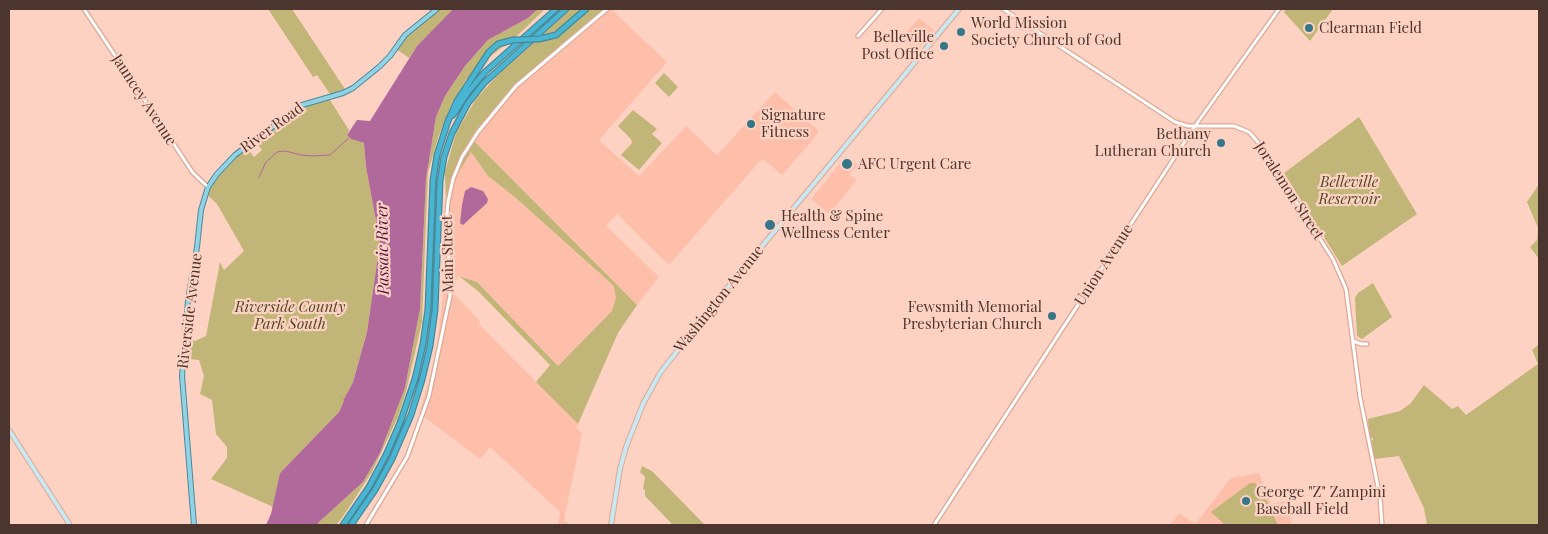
<!DOCTYPE html>
<style>
body{margin:0}
#map{position:relative;width:1548px;height:534px;overflow:hidden;background:#fed2c3;font-family:"Playfair Display",serif}
canvas{display:block}
.frame{position:absolute;inset:0;border:10px solid #4b352e;pointer-events:none}
</style>
<div id="map">
<canvas width="1548" height="534"></canvas>
<div class="frame"></div>
</div>
<script>
const ctx = document.querySelector('canvas').getContext('2d');
ctx.lineJoin = 'round';
function fill(path, color) { ctx.fillStyle = color; ctx.fill(path, 'evenodd'); }
const poly = rows => new Path2D(rows.map(r => 'M' + r).join(''));
function strokePath(path, color, width, dash) { ctx.strokeStyle = color; ctx.lineWidth = width; ctx.lineCap = dash ? 'butt' : 'round'; ctx.setLineDash(dash || []); ctx.stroke(path); }
function write(font, color, halo, rows, align = 'center') {
  ctx.font = font + ' "Playfair Display",serif'; ctx.lineWidth = 4.5; ctx.setLineDash([]); ctx.textBaseline = 'middle'; ctx.strokeStyle = halo; ctx.fillStyle = color; for (const [text, x, y, turn = 0] of rows) {
    ctx.save(); ctx.translate(x, y); ctx.rotate((+turn || 0) * Math.PI / 180); ctx.textAlign = isNaN(turn) ? turn : align; if (halo) ctx.strokeText(text, 0, 0); ctx.fillText(text, 0, 0); ctx.restore();
  }
}
const built = poly([
 [606,9,611,9,667,62,599,140,639,176,686,126,717,155,775,92,819,131,810,143,782,175,764,160,760,161,669,265,617,214,606,226,659,277,637,305,471,138,516,84],
 [919,18,934,30,917,50,902,38],
 [471,152,488,176,517,199,614,286,616,293,616,302,612,311,558,366,477,282,459,276,455,281,454,294,480,321,478,323,578,424,577,429,582,433,564,520,569,525,558,525,560,512,490,447,480,459,419,413,432,371,437,346,443,295,446,202,447,202,456,177],
 [846,156,857,166,849,174,857,180,829,214,811,199],
 [1259,473,1271,504,1286,501,1292,525,1170,525,1179,513,1195,524,1231,478]
]);
const green = poly([
 [268,9,292,9,345,89,330,94,317,75,313,77],
 [437,9,453,9,417,46,409,58,395,48,405,35],
 [538,9,545,9,519,34,486,60,466,80,452,103,439,135,428,172,422,322,406,392,397,419,372,472,342,518,336,525,317,525,319,522,363,482,380,453,405,388,420,309,426,179,436,117,445,96,465,66,488,40,528,18],
 [571,9,606,9,516,84,471,138,637,305,618,333,578,424,536,382,550,365,479,292,459,276,477,282,558,366,612,311,616,298,614,286,517,199,488,176,471,152,456,177,447,202,446,202,445,172,456,133,476,99,496,77],
 [1286,9,1333,9,1310,41,1284,12],
 [664,73,678,87,669,97,655,83],
 [325,98,330,100,349,130,347,135,351,139,364,143,366,167,380,242,367,332,353,382,339,412,280,473,273,507,211,479,227,458,227,447,216,434,212,400,200,394,204,376,199,360,189,359,190,338,195,341,206,336,220,262,224,270,244,251,217,204,205,193,211,181,246,146,254,157,262,150,254,140,302,105],
 [633,110,657,129,652,134,662,143,639,170,621,155,632,143,631,139,618,126],
 [1359,117,1417,214,1342,266,1284,173],
 [1539,184,1539,259,1530,247,1537,240,1538,228,1527,202],
 [1373,283,1392,317,1362,339,1357,336,1355,298,1358,293],
 [1539,344,1539,525,1427,525,1424,508,1399,456,1375,459,1369,441,1373,440,1373,438,1369,438,1368,419,1400,411,1411,403,1424,385,1452,409,1458,406,1466,415,1538,364,1532,350],
 [642,466,652,471,705,525,673,525,645,496,645,490,643,489,645,477,640,472],
 [1250,483,1255,483,1262,490,1278,525,1225,525,1211,512]
]);
const water = poly([
 [453,9,538,9,528,18,488,40,465,66,445,96,436,117,426,179,420,309,405,388,380,453,363,482,319,522,317,525,266,525,271,514,280,473,339,412,344,401,343,400,346,396,345,395,347,394,353,382,367,332,380,242,366,167,364,143,351,139,347,135,357,120,370,121,417,46],
 [471,187,483,191,488,199,487,203,463,225,460,223,462,205,465,191]
]);
const stream = poly([
 [259,177,266,162,277,152,285,151,301,155,312,156,330,155,349,138]
]);
const tertiary = poly([
 [84,9,193,173,208,187],
 [1003,9,1175,122,1188,126,1234,126,1249,132,1257,141,1333,259,1346,289,1360,397,1380,497,1382,525],
 [858,36,882,9],
 [1353,341,1361,344,1367,344],
 [366,525,407,457,429,396,450,296,450,272,446,225,448,202,453,179,462,157,478,132,516,86,607,9],
 [934,525,1195,126,1279,9]
]);
const secondary = poly([
 [9,430,70,525],
 [611,525,620,469,626,447,643,404,660,373,714,304,959,9]
]);
const primary = poly([
 [194,525,182,376,188,300,197,247,201,210,208,187,217,174,235,155,302,105,343,93,353,88,379,67,390,56,405,35,437,9]
]);
const motorway = poly([
 [539,39,556,35,586,9],
 [453,115,468,92,485,72,556,9],
 [343,525,369,487,386,455,400,423,415,379,423,344,428,309,433,180,437,155,448,121,457,101,489,52,498,44,513,40],
 [351,525,375,490,392,459,411,415,422,380,430,346,435,310,440,181,444,157,452,133,468,103,484,83,566,9]
]);
const motorwayBridge = poly([
 [513,40,539,39]
]);
const markers = [
 [1309,28,5,"#357689"],
 [961,32,5,"#357689"],
 [944,46,5,"#357689"],
 [751,124,5,"#357689"],
 [1221,143,5,"#357689"],
 [847,164,6,"#357689"],
 [770,225,6,"#357689"],
 [1052,316,5,"#357689"],
 [1246,501,5,"#357689"]
];
const poiNames = [
 ["World Mission",971,23],
 ["Society Church of God",971,40],
 ["Clearman Field",1319,28],
 ["Belleville",934,37,"right"],
 ["Post Office",934,54,"right"],
 ["Signature",761,115],
 ["Fitness",761,132],
 ["Bethany",1211,134,"right"],
 ["Lutheran Church",1211,151,"right"],
 ["AFC Urgent Care",858,164],
 ["Health & Spine",781,216],
 ["Wellness Center",781,233],
 ["Fewsmith Memorial",1042,307,"right"],
 ["Presbyterian Church",1042,324,"right"],
 ["George \"Z\" Zampini",1256,492],
 ["Baseball Field",1256,509]
];
const streetNames = [
 ["Jauncey Avenue",144,100,57],
 ["River Road",272,128,-36],
 ["Joralemon Street",1289,191,57],
 ["Main Street",448,254,-91],
 ["Union Avenue",1104,265,-57],
 ["Washington Avenue",719,299,-51],
 ["Riverside Avenue",190,311,-83]
];
const parkNames = [
 ["Belleville",1349,182],
 ["Reservoir",1349,199],
 ["Riverside County",290,307],
 ["Park South",290,324]
];
const waterNames = [
 ["Passaic River",383,249,-91]
];
fill(built, '#febfaa');
fill(green, '#c1b678');
fill(water, '#b1699c');
strokePath(stream, '#b1699c', 1);
strokePath(tertiary, '#dda795', 5.5);
strokePath(secondary, '#dda795', 6);
strokePath(primary, '#498899', 6);
strokePath(motorway, '#498899', 7);
strokePath(tertiary, '#fff', 3);
strokePath(secondary, '#c8e9f2', 4);
strokePath(primary, '#91d3e4', 4);
strokePath(motorway, '#48b5d2', 4.5);
strokePath(motorwayBridge, '#498899', 7, []);
strokePath(motorwayBridge, '#48b5d2', 4.5);
for (const [x, y, r, color] of markers) { const dot = new Path2D(); dot.arc(x, y, r, 0, 2 * Math.PI); ctx.fillStyle = color; ctx.fill(dot); strokePath(dot, '#fed2c3', 2); }
write('15px', '#4b352e', '#fed2c3', poiNames, 'left');
write('15px', '#4b352e', '#fed2c3', streetNames);
write('italic 15px', '#4f4822', '#fed2c3', parkNames);
write('italic 16px', '#520f42', '#fed2c3', waterNames);
</script>
